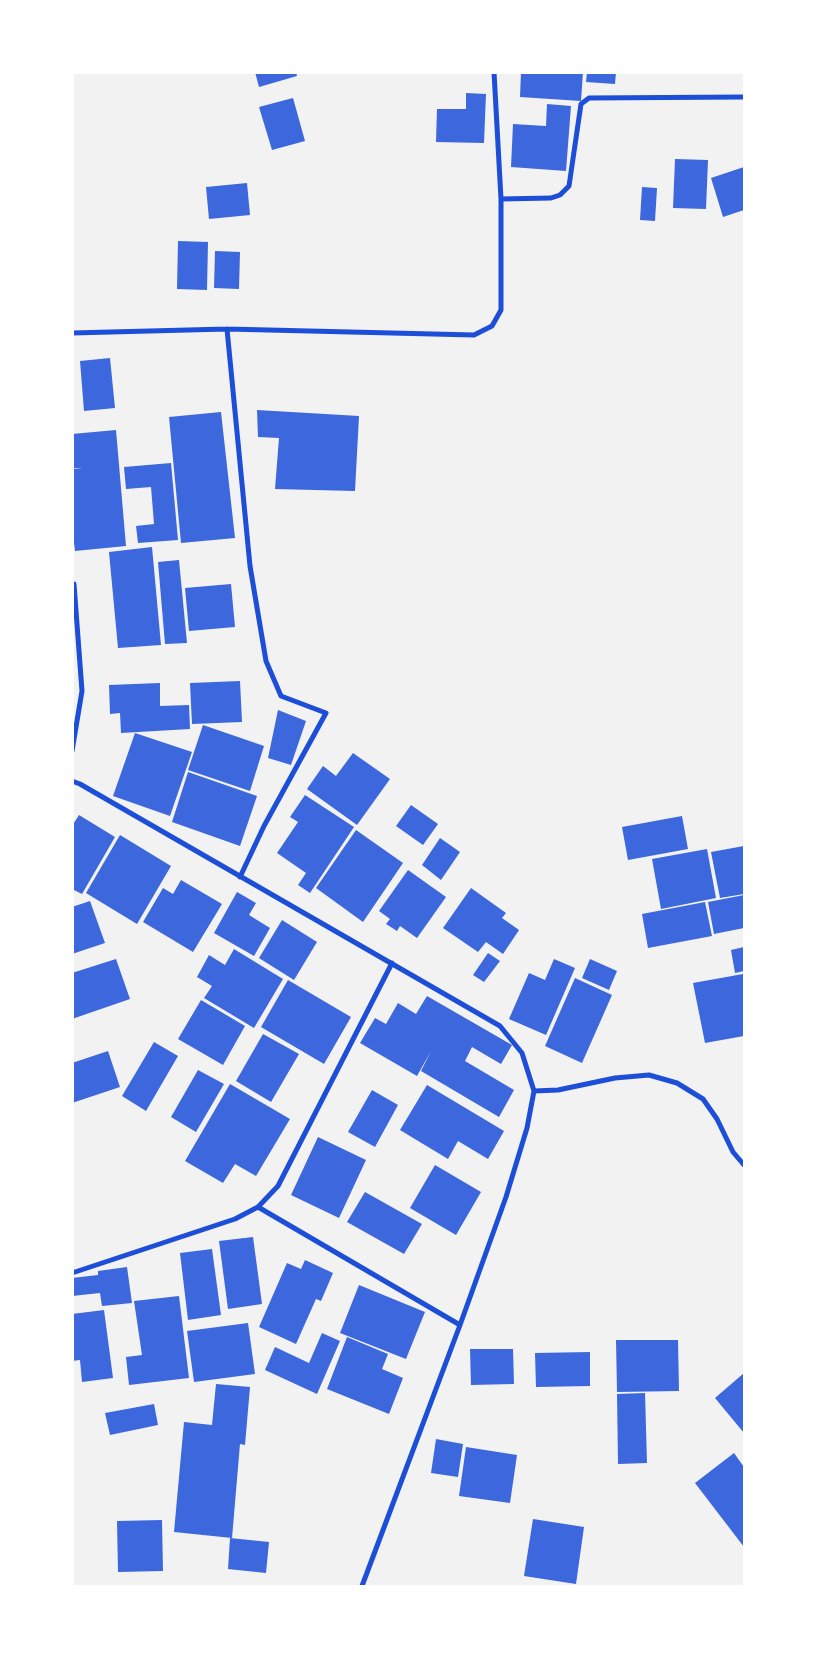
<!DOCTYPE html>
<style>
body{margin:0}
#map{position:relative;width:817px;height:1659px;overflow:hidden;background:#f2f2f2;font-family:"Roboto Condensed",sans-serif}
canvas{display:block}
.frame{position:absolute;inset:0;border:74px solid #fff;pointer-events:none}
</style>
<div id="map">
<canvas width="817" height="1659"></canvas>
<div class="frame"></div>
</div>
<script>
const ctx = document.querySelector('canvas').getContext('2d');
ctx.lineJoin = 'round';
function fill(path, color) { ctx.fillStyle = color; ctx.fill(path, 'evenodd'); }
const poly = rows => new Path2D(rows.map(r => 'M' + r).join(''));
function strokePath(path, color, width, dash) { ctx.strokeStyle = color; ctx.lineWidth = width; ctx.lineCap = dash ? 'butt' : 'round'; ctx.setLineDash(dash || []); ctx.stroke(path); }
const building = poly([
 [255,72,296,72,297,76,259,87],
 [521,72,583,72,581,101,520,97],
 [587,72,616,72,615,84,586,82],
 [466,93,486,94,484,143,436,142,437,109,466,109],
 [293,98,305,141,272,150,259,107],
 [547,104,571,106,566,171,511,167,513,124,546,126],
 [675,159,708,160,706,209,673,208],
 [744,167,744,210,723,217,711,178],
 [247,183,250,215,209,219,206,187],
 [642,187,657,188,655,221,640,220],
 [178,241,208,242,207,290,177,289],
 [215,251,240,252,239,289,214,288],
 [110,358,115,408,84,411,80,361],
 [257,410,359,416,355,491,275,489,279,438,258,437],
 [221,412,235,538,181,543,169,417],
 [116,430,126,546,75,551,72,526,72,469,83,468,72,468,72,434],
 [171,463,178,540,138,543,136,526,154,524,151,487,126,489,124,467],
 [152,547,161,645,118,648,109,552],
 [179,560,187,643,165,644,158,562],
 [231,584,235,627,189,631,185,588],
 [240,681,242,722,192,724,190,683],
 [160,683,160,706,189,705,190,729,121,733,120,713,110,714,109,685],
 [278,710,306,721,291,765,268,758],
 [203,725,264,746,250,791,188,770],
 [135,733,192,752,170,816,113,796],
 [353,753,390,779,357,825,307,789,323,766,336,776],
 [188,772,257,796,240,846,172,822],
 [305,795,354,827,310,893,298,885,306,873,277,853,298,822,290,817],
 [411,805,438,824,423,845,396,826],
 [79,815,115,837,82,894,72,889,72,826],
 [682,816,688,849,628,860,622,827],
 [356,830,403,863,363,922,316,888],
 [120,835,171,866,137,924,86,893],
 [440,838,460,852,441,880,422,865],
 [744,846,744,894,720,898,711,852],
 [707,849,716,898,661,909,652,859],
 [408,870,446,897,417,938,400,926,397,931,386,924,390,919,379,911],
 [181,880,222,904,193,952,143,922,163,888,173,894],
 [471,888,506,913,502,918,519,930,503,954,486,942,478,952,443,928],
 [237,892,256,903,249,915,270,928,254,956,214,933],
 [744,895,744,928,714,934,708,902],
 [90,901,105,943,72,954,72,907],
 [705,902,712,936,648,948,642,914],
 [282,920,317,942,294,980,259,958],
 [744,947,744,971,735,973,731,950],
 [234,949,283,979,254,1028,204,998,212,986,197,977,209,955,225,965],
 [488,953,500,961,484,982,473,975],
 [116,959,130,999,72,1019,72,973],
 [554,959,575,968,546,1035,509,1019,529,973,545,980],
 [590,959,617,971,609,990,582,978],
 [743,974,744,984,744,1036,705,1043,693,983],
 [575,978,612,995,582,1063,545,1046],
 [288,980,351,1017,324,1064,261,1027],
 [427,996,512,1045,501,1064,472,1047,465,1061,514,1090,499,1117,421,1071,431,1051,417,1076,360,1043,375,1018,386,1024,398,1003,416,1014],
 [201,1000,245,1026,223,1065,178,1039],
 [263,1034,299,1054,271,1102,236,1081],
 [154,1042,178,1056,146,1111,122,1096],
 [108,1051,120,1087,72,1103,72,1063],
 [198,1070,224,1084,196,1132,171,1117],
 [230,1084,290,1119,256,1176,235,1164,223,1183,185,1161],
 [427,1085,504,1131,488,1159,458,1141,448,1159,400,1130],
 [372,1090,398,1105,375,1147,348,1132],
 [318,1137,366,1160,339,1218,291,1195],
 [435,1165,481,1192,456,1235,410,1208],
 [365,1192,422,1224,404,1254,347,1222],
 [253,1237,262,1304,228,1309,219,1241],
 [212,1249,221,1315,188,1320,180,1253],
 [305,1260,333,1273,321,1301,316,1299,296,1344,259,1327,287,1263,301,1269],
 [127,1267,132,1303,102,1306,100,1293,72,1296,72,1278,98,1275,98,1271],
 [359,1285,425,1312,406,1359,340,1333],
 [179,1296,189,1378,129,1385,126,1357,142,1355,134,1301],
 [104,1310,113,1378,82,1382,80,1360,72,1361,72,1314],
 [248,1323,255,1374,194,1382,187,1331],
 [322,1333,340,1341,317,1394,265,1370,275,1347,309,1363],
 [347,1337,388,1354,382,1369,403,1378,389,1414,327,1389],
 [616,1340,678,1340,679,1391,617,1392],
 [470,1349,513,1349,514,1384,471,1385],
 [590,1352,590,1386,536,1387,535,1353],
 [744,1373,744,1433,715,1398],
 [216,1384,250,1387,245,1445,240,1444,232,1538,174,1532,184,1422,212,1425],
 [645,1393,647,1463,618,1464,617,1394],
 [154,1404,158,1425,110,1435,105,1413],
 [436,1439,463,1444,458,1477,431,1473],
 [466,1447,517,1455,510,1503,459,1496],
 [734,1453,744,1467,744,1547,695,1483],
 [533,1519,584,1527,576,1584,524,1576],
 [162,1520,163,1571,118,1572,117,1521],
 [230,1538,269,1542,266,1573,228,1569]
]);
const minor = poly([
 [501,199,551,198,560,195,569,186,581,104,589,98,744,97],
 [227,329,250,566,266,661,281,696,326,713,264,826,240,877],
 [72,333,227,329,474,335,492,326,501,310,501,199,494,72],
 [72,751,82,691,74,584],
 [72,781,80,784,500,1026,522,1053,534,1091,527,1128,506,1197,460,1325,362,1586],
 [534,1091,558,1090,615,1078,649,1075,677,1083,703,1099,717,1119,733,1152,744,1165],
 [258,1207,460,1325],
 [72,1273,235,1219,258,1207,278,1186,392,963]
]);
fill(building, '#3d67dc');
strokePath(minor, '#1d4ed8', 5);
</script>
